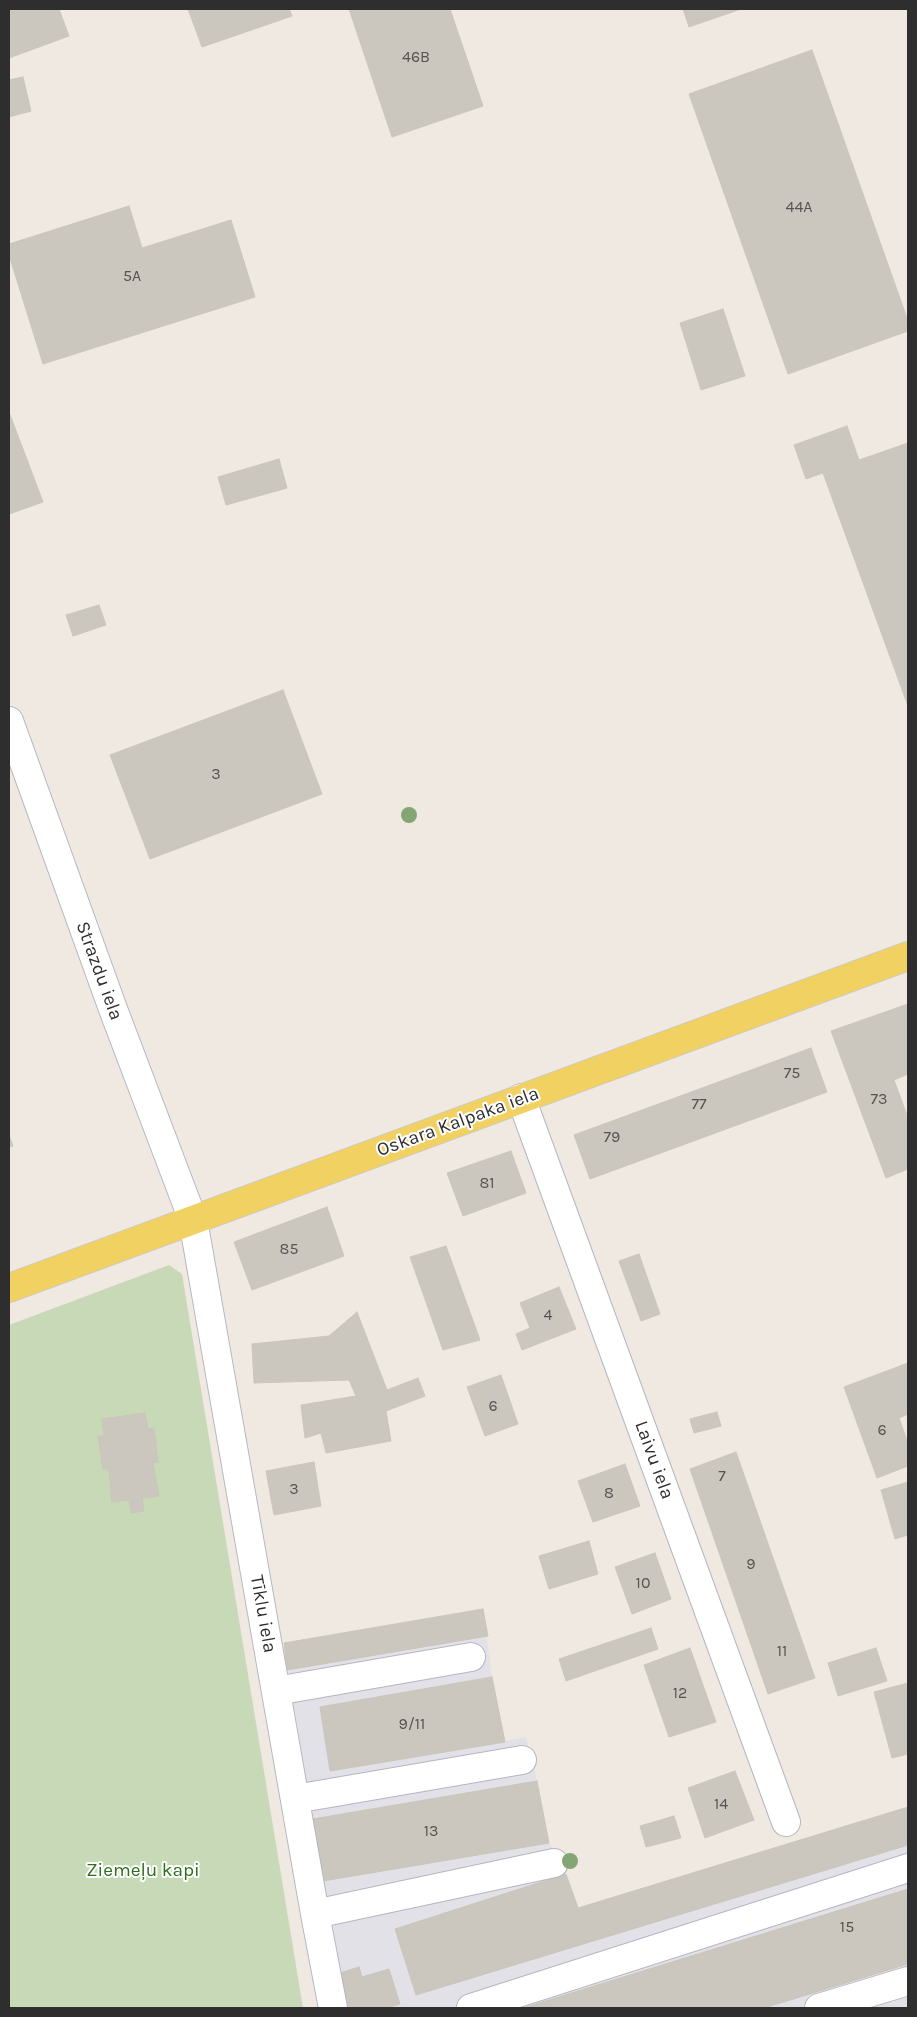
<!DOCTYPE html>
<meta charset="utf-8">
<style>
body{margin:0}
#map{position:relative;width:917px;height:2017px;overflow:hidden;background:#efe9e1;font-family:Karla,sans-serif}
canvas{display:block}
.frame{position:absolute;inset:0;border:10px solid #2e2e2e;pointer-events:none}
</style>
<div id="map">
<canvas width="917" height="2017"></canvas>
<div class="frame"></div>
</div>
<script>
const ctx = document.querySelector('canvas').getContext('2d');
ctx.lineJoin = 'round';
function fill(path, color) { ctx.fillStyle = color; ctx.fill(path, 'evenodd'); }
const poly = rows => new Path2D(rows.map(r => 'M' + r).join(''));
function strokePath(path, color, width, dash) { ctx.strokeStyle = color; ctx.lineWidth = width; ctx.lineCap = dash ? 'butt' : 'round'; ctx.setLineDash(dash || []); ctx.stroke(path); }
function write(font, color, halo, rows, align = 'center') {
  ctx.font = font + ' Karla,sans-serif'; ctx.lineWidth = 4; ctx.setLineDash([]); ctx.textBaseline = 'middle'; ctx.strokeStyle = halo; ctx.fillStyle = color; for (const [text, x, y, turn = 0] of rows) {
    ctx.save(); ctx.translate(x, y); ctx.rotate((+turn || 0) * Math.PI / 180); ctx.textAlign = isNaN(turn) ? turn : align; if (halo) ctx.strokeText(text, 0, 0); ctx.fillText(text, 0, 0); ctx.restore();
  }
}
const industrial = poly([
 [483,1609,492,1677,505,1741,526,1737,537,1781,549,1843,566,1874,579,1908,908,1807,908,2008,348,2008,337,1974,284,1643]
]);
const cemetery = poly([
 [169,1265,182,1274,303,2008,9,2008,9,1325]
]);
const building = poly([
 [9,9,59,9,69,36,9,58,9,9],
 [188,9,289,9,292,16,202,47,188,9],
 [349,9,450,9,483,106,392,137,349,9],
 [683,9,741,9,689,27,683,9],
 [812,50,908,321,908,331,788,374,689,94,812,50],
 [23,77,31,111,9,117,9,80,23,77],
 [129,206,142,248,231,220,255,297,43,364,9,255,9,244,129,206],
 [723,309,745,376,701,390,680,323,723,309],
 [9,412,43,502,9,514,9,412],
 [847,426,859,460,908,443,908,706,823,473,806,479,794,445,847,426],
 [279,459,287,488,226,505,218,477,279,459],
 [99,605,106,625,73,636,66,615,99,605],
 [283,690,322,794,150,859,110,755,283,690],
 [908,1004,908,1074,894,1080,908,1118,908,1169,886,1178,831,1031,908,1004],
 [811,1048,827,1092,590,1179,574,1135,811,1048],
 [9,1135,13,1146,9,1147,9,1135],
 [511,1151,526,1193,463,1216,447,1173,511,1151],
 [327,1207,344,1256,252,1290,234,1242,327,1207],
 [446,1246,480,1340,443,1350,410,1257,446,1246],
 [639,1254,660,1314,641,1321,619,1261,639,1254],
 [559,1287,576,1329,522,1350,516,1334,530,1328,520,1303,559,1287],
 [357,1312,387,1390,418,1378,425,1396,386,1411,391,1441,326,1453,321,1433,305,1438,301,1405,356,1396,349,1380,254,1383,252,1344,329,1336,357,1312],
 [908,1363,908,1414,899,1418,908,1443,908,1466,877,1478,844,1387,908,1363],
 [501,1375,518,1424,485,1436,467,1387,501,1375],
 [717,1412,721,1426,694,1433,690,1419,717,1412],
 [145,1413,148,1429,154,1428,158,1462,153,1463,159,1496,142,1498,144,1511,131,1513,129,1500,112,1502,109,1469,103,1469,98,1436,104,1436,102,1419,145,1413],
 [736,1452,815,1678,768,1694,690,1469,736,1452],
 [314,1462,321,1506,274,1515,266,1471,314,1462],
 [625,1464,640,1506,593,1522,578,1481,625,1464],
 [908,1482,908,1535,895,1539,881,1490,908,1482],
 [589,1541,598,1574,549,1589,539,1556,589,1541],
 [655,1553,671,1599,632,1614,615,1567,655,1553],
 [483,1609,488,1636,287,1670,284,1643,483,1609],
 [651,1628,658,1649,566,1681,559,1659,651,1628],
 [690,1648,716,1722,669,1737,644,1665,690,1648],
 [876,1648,887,1681,838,1696,828,1663,876,1648],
 [492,1677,505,1742,330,1771,320,1707,492,1677],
 [908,1683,908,1754,892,1758,874,1692,908,1683],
 [735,1771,754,1820,705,1838,688,1788,735,1771],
 [537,1781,549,1843,323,1881,313,1819,537,1781],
 [908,1807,908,1845,416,1995,395,1929,566,1874,578,1908,908,1807],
 [674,1816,681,1838,646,1847,640,1826,674,1816],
 [908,1889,908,1964,764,2008,523,2008,908,1889],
 [359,1967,362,1977,389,1969,400,2004,387,2008,348,2008,337,1974,359,1967]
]);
const minor = poly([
 [9,721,113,1009,193,1220,315,1914,333,2008],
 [521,1098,786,1822],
 [276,1691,471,1657],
 [295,1799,522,1760],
 [315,1914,554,1863],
 [471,2008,908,1868],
 [819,2008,908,1981]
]);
const major = poly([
 [9,1288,908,956]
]);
const trees = [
 [409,815],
 [570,1861]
];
const numberNames = [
 ["46B",416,57],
 ["44A",799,207],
 ["5A",132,276],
 ["3",216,774],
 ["75",792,1073],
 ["73",879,1099],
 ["77",699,1104],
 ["79",612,1137],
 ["81",487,1183],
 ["85",289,1249],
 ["4",548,1315],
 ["6",493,1406],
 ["6",882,1430],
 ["7",722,1476],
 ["3",294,1489],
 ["8",609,1493],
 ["9",751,1564],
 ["10",643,1583],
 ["11",782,1651],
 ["12",680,1693],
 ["9/11",412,1724],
 ["14",721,1804],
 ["13",431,1831],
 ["15",847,1927]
];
const streetNames = [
 ["Strazdu iela",99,971,70],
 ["Oskara Kalpaka iela",458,1122,-20],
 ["Laivu iela",654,1460,70],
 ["Tīklu iela",263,1614,80]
];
const parkNames = [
 ["Ziemeļu kapi",143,1871]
];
fill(industrial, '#e3e1e8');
fill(cemetery, '#c8d9b8');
fill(building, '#cbc7bf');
strokePath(building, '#cbc5ba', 1);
strokePath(minor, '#b4b7c1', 30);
strokePath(major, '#c9c9c9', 30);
strokePath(minor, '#fff', 28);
strokePath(major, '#f2d163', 28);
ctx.fillStyle = '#84a574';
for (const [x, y] of trees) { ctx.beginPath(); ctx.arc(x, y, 8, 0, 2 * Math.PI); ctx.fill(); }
write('16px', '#555452', null, numberNames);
write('19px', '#2e2e2e', '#fff', streetNames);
write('19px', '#2c6e1b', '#fff', parkNames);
</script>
